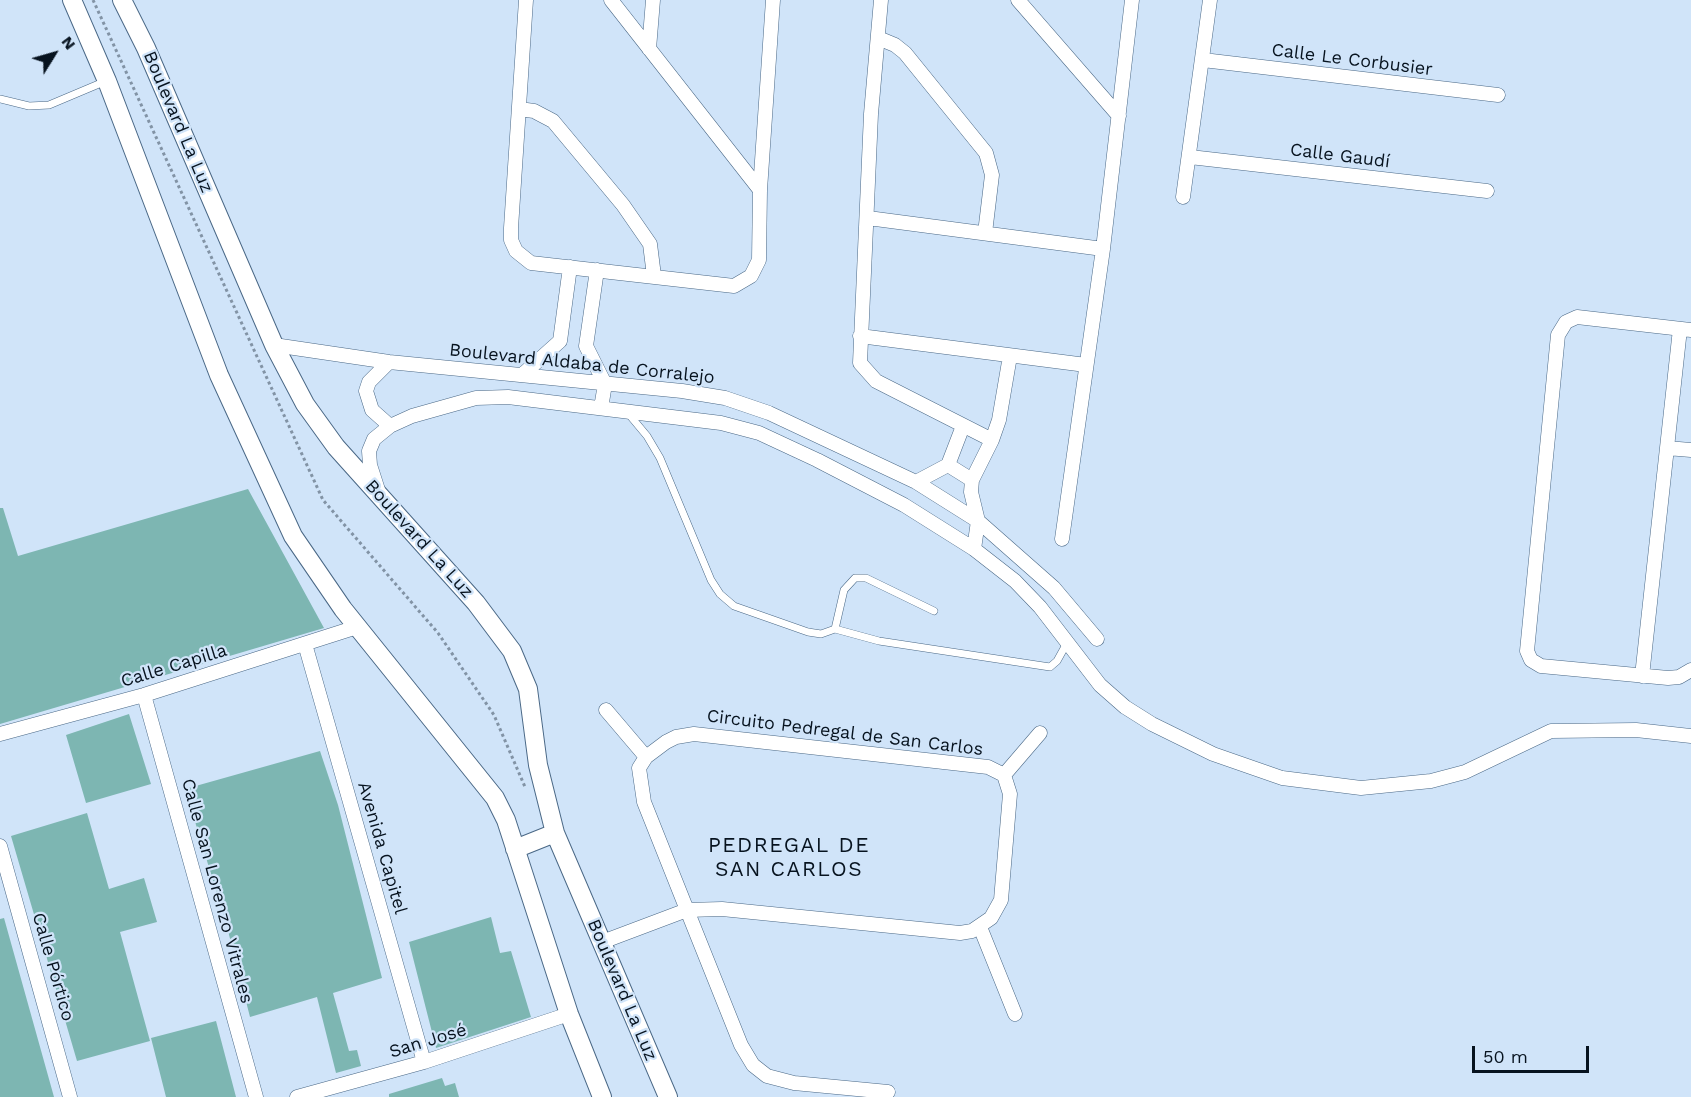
<!DOCTYPE html>
<meta charset="utf-8">
<style>
body{margin:0}
#map{position:relative;width:1691px;height:1097px;overflow:hidden;background:#d0e4f9;font-family:"Work Sans",sans-serif}
canvas{display:block}
.north{position:absolute;left:24px;top:24px;width:60px;height:60px;-webkit-text-stroke:4px #d0e4f9;paint-order:stroke;rotate:53deg;font-size:16px;font-weight:700;line-height:24px;text-align:center;color:#07131f}
.north::after{content:'';display:block;margin:auto;width:21px;height:27px;background:#07131f;clip-path:polygon(50% 0,100% 100%,50% 72%,0 100%)}
.scale{position:absolute;left:1472px;top:1046px;width:117px;height:27px;box-sizing:border-box;border:3px solid #07131f;border-top:0;padding-left:8px;font-size:18px;line-height:21px;white-space:nowrap;color:#07131f;-webkit-text-stroke:4px #d0e4f9;paint-order:stroke}
</style>
<div id="map">
<canvas width="1691" height="1097"></canvas>
<div class="north">N</div>
<div class="scale">50 m</div>
</div>
<script>
const ctx = document.querySelector('canvas').getContext('2d');
ctx.lineJoin = 'round';
function fill(path, color) { ctx.fillStyle = color; ctx.fill(path, 'evenodd'); }
const poly = rows => new Path2D(rows.map(r => 'M' + r).join(''));
function strokePath(path, color, width, dash) { ctx.strokeStyle = color; ctx.lineWidth = width; ctx.lineCap = dash ? 'butt' : 'round'; ctx.setLineDash(dash || []); ctx.stroke(path); }
function write(font, color, halo, rows, align = 'center') {
  ctx.font = font + ' "Work Sans",sans-serif'; ctx.lineWidth = 4.5; ctx.setLineDash([]); ctx.textBaseline = 'middle'; ctx.strokeStyle = halo; ctx.fillStyle = color; for (const [text, x, y, turn = 0] of rows) {
    ctx.save(); ctx.translate(x, y); ctx.rotate((+turn || 0) * Math.PI / 180); ctx.textAlign = isNaN(turn) ? turn : align; if (halo) ctx.strokeText(text, 0, 0); ctx.fillText(text, 0, 0); ctx.restore();
  }
}
const building = poly([
 [248,489,324,628,0,724,0,508,3,508,18,556],
 [129,714,151,784,86,803,66,735],
 [320,751,338,805,382,978,333,993,349,1051,357,1050,361,1066,336,1073,317,997,250,1017,226,923,185,789],
 [87,813,109,889,144,878,157,922,120,932,150,1041,77,1061,11,836],
 [491,917,500,953,511,951,531,1017,436,1048,409,942],
 [4,918,54,1097,0,1097,0,919],
 [216,1021,236,1097,166,1097,151,1038],
 [442,1078,445,1086,455,1083,459,1097,389,1097,389,1094]
]);
const path = poly([
 [93,0,323,500,438,633,494,715,525,787]
]);
const lane = poly([
 [0,99,29,106,49,105,106,81],
 [627,412,647,436,660,458,711,580,720,594,734,606,808,632,821,634,835,629,879,641,1050,667,1057,661,1067,643],
 [835,629,844,590,855,578,866,578,934,611]
]);
const street = poly([
 [526,0,511,228,511,240,516,251,531,263,734,286,751,276,759,260,760,190,773,0],
 [611,0,760,190],
 [881,0,871,114,860,363,876,381,992,440],
 [1018,0,1119,116],
 [878,38,895,45,905,53,986,153,992,175,985,233],
 [649,49,653,0],
 [1203,60,1498,95],
 [519,109,534,111,553,121,623,205,650,244,654,276],
 [1190,157,1487,191],
 [1183,197,1210,0],
 [868,218,1103,249],
 [597,270,586,346,605,384,601,408],
 [1691,330,1577,317,1566,322,1558,335,1527,651,1531,660,1541,666,1668,678,1679,677,1691,670],
 [860,336,1086,365],
 [274,345,389,362,682,391,725,398,769,413,916,482,978,521,1054,588,1097,639],
 [389,362,369,382,366,391,372,410,390,426],
 [522,375,560,341,570,267],
 [1667,448,1691,450],
 [948,465,972,480],
 [916,482,948,465,963,426],
 [378,490,370,465,369,451,374,439,390,426,412,416,476,398,508,397,721,423,759,433,817,460,904,505,974,549,1015,581,1040,607,1100,685,1125,707,1152,724,1213,754,1282,778,1361,788,1431,781,1465,772,1551,731,1636,730,1691,736],
 [1062,539,1103,249,1132,0],
 [974,549,978,521,971,492,972,480,992,440,999,420,1010,356],
 [305,644,424,1062],
 [1642,676,1680,329],
 [144,695,256,1097],
 [606,710,646,757],
 [0,734,144,695,357,627],
 [1004,775,1040,733],
 [0,846,70,1097],
 [980,927,1015,1014],
 [602,942,687,910,722,909,960,933,972,931,991,918,1001,900,1010,794,1004,775,988,767,694,734,676,737,666,742,646,757,639,768,644,802,687,910,741,1045,753,1065,767,1076,794,1083,888,1092],
 [297,1097,424,1062,569,1014]
]);
const secondary = poly([
 [72,0,107,81,219,375,293,536,343,609,495,798,506,820,569,1014,602,1097],
 [122,0,146,48,274,345,305,404,336,447,476,603,512,651,528,689,538,765,555,833,668,1097],
 [515,849,555,833]
]);
const streetNames = [
 ["Calle Le Corbusier",1352,60,7],
 ["Boulevard La Luz",178,122,67],
 ["Calle Gaudí",1340,156,7],
 ["Boulevard Aldaba de Corralejo",582,364,6],
 ["Boulevard La Luz",419,539,48],
 ["Calle Capilla",174,666,-17],
 ["Circuito Pedregal de San Carlos",845,733,7],
 ["Avenida Capitel",382,848,74],
 ["Calle San Lorenzo Vitrales",217,891,75],
 ["Calle Pórtico",53,967,74],
 ["Boulevard La Luz",622,990,67],
 ["San José",428,1041,-17]
];
const quarterNames = [
 ["PEDREGAL DE",789,846],
 ["SAN CARLOS",789,870]
];
fill(building, '#7db6b2');
strokePath(lane, '#4a6886', 8);
strokePath(street, '#4a6886', 15);
strokePath(secondary, '#4a6886', 20);
strokePath(path, '#8293a5', 3, [3, 3]);
strokePath(lane, '#fff', 7);
strokePath(street, '#fff', 14);
strokePath(secondary, '#fff', 18);
write('18px', '#07131f', '#d0e4f9', streetNames);
ctx.letterSpacing = '1.5px';
write('21px', '#07131f', '#d0e4f9', quarterNames);
ctx.letterSpacing = '0px';
</script>
